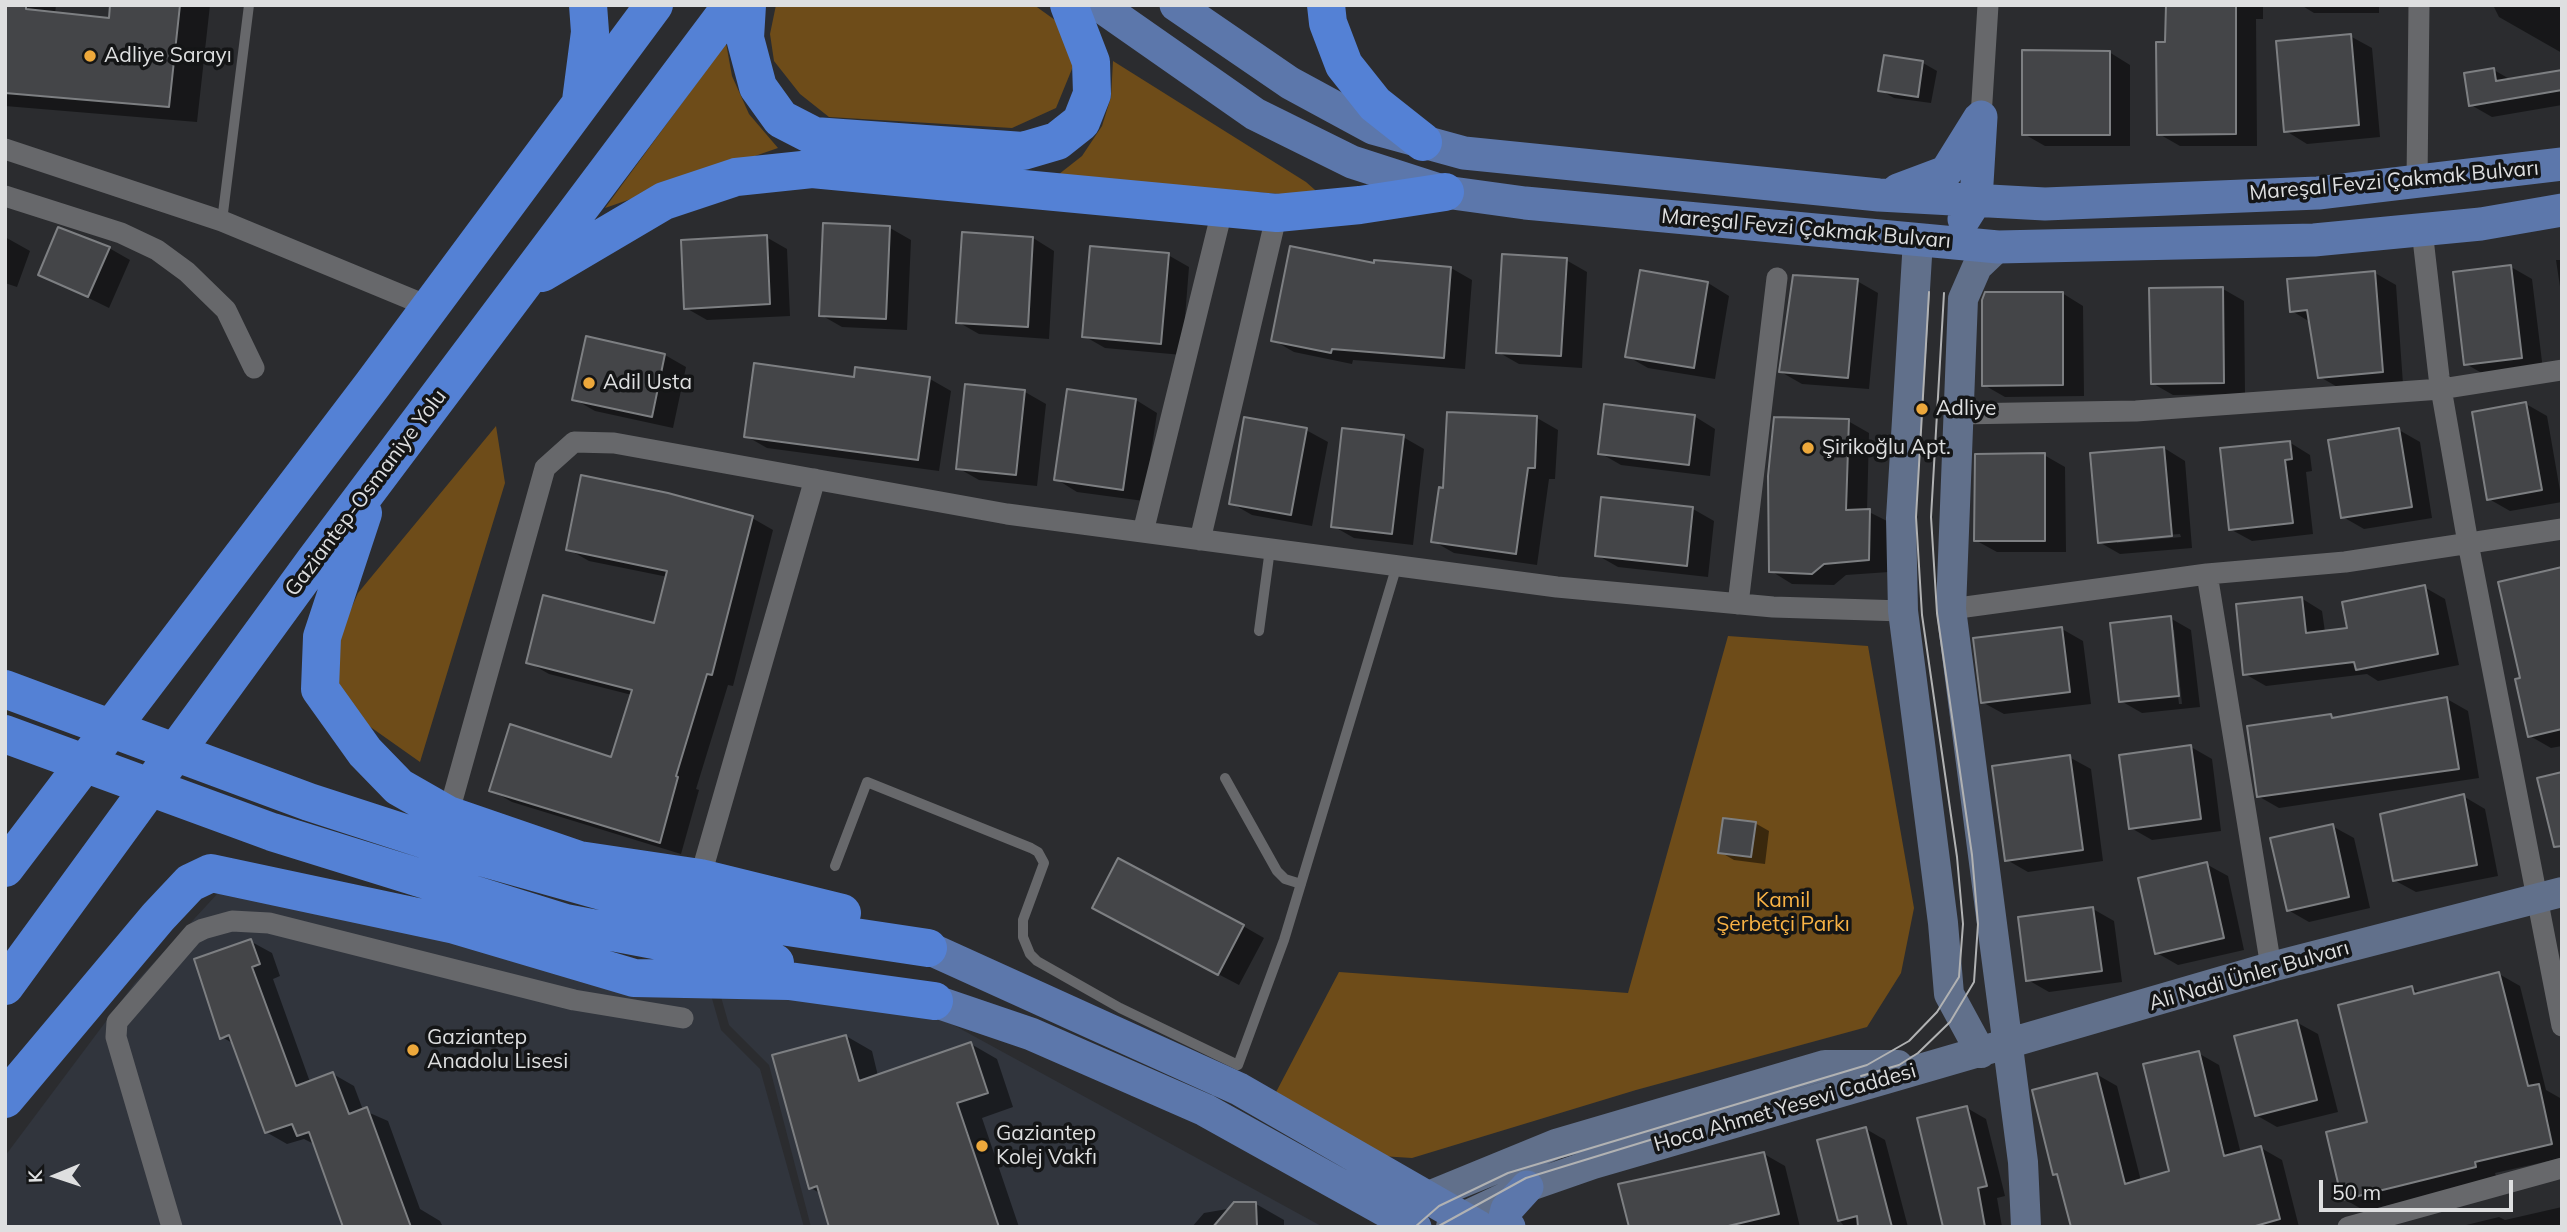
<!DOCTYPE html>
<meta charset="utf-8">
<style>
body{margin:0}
#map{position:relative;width:2567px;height:1232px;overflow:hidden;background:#2b2c2f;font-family:Mulish,sans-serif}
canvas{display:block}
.frame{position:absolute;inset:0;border:7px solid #dedfe0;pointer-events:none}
.north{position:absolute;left:21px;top:1141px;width:70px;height:70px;-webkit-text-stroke:5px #141516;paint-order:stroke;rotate:268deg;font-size:19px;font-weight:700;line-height:28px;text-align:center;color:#dedfe0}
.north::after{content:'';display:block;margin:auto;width:24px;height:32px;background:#dedfe0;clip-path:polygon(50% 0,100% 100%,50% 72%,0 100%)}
.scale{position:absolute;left:2319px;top:1180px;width:194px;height:32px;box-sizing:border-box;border:4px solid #dedfe0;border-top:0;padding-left:9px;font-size:21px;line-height:24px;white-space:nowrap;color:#dedfe0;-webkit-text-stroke:5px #141516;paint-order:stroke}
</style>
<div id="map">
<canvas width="2567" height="1232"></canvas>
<div class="frame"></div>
<div class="north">K</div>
<div class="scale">50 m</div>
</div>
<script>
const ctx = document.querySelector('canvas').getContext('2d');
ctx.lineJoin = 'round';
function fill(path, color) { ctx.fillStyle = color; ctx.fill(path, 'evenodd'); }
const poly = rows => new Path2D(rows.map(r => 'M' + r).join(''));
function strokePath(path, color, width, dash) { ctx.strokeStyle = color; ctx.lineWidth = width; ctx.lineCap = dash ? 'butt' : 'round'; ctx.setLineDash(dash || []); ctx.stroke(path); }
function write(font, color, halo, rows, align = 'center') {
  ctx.font = font + ' Mulish,sans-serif'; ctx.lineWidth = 7; ctx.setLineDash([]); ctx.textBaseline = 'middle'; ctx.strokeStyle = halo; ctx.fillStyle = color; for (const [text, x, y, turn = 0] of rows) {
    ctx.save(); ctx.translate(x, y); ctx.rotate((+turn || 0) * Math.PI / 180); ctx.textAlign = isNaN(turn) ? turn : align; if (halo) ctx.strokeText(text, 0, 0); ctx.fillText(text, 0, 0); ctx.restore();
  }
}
const built = poly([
 [219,892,709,988,721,1030,760,1069,804,1227,5,1227,5,1156,134,984],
 [719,990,937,1016,1323,1227,811,1227,769,1065,729,1025]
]);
const green = poly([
 [776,5,1034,5,1062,25,1074,64,1056,108,1012,128,829,117,800,94,774,61,770,34],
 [726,43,732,76,749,114,778,148,605,208],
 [1113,61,1306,182,1323,197,1054,178,1082,156,1102,126,1111,97],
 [496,426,505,483,420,762,352,714,336,683,338,638,358,593],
 [1728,636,1868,646,1914,908,1901,973,1867,1027,1636,1090,1412,1158,1365,1155,1274,1096,1339,972,1628,993]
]);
const shadow = poly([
 [5,5,56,5,55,14,110,20,112,5,210,5,197,122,5,106],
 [2167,5,2263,5,2263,19,2256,19,2257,146,2180,146,2159,134],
 [2301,5,2379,5,2379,13,2314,13],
 [2493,5,2562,5,2562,53,2499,17],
 [2350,36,2372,48,2380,137,2307,144,2286,131],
 [2109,52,2130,65,2130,146,2045,146,2024,134],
 [1923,63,1937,71,1931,103,1894,98,1880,90],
 [2494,70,2511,80,2562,72,2562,105,2492,117,2471,105],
 [890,228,911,240,907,330,842,327,821,315],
 [5,237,30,251,17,287,5,283],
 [766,237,787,249,790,316,707,320,686,308],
 [1033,238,1054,251,1049,339,979,334,958,322],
 [109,248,130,260,109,308,40,274],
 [1168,255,1189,267,1182,355,1105,348,1084,336],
 [1566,260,1587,272,1582,368,1519,364,1498,352],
 [2556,260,2562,260,2562,300],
 [1375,262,1451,268,1472,280,1465,369,1353,360,1352,364,1294,352,1273,340],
 [2511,267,2532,279,2543,370,2487,376,2466,364],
 [2375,273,2396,285,2403,384,2341,389,2320,377,2310,322,2292,311],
 [1857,281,1878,293,1869,389,1802,384,1781,372],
 [1708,283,1729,296,1715,379,1648,368,1627,356],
 [2223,289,2244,301,2245,394,2173,395,2152,383],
 [2062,293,2083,306,2084,396,2005,397,1984,385],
 [665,355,686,367,673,428,595,411,574,399],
 [855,379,930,379,951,391,939,471,767,448,746,436],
 [1025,392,1046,404,1037,486,979,480,958,468],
 [1136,400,1157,413,1144,501,1077,492,1056,479],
 [2526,404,2547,416,2562,502,2510,511,2489,499],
 [1694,416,1715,429,1710,476,1621,465,1600,453],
 [1537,418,1558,430,1555,479,1549,479,1537,565,1454,553,1433,541,1445,490],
 [1848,421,1869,433,1867,511,1891,523,1889,572,1846,575,1834,585,1792,584,1771,571],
 [1306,430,1328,442,1312,526,1252,515,1231,503],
 [2399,430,2420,442,2432,518,2364,529,2343,517],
 [1403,437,1424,449,1413,545,1354,538,1333,526],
 [2289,442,2310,455,2312,471,2306,472,2313,534,2252,541,2230,529],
 [2164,448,2185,461,2192,548,2120,554,2099,542],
 [2180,534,2181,537,2117,543,2117,539],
 [2044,455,2065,467,2066,552,1997,552,1975,540],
 [1693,509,1714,521,1708,577,1618,567,1597,555],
 [752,518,773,530,733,686,728,685,696,789,699,790,681,854,512,802,491,790,612,759,632,695,549,674,528,662,655,625,668,577,589,561,568,549],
 [2562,569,2562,746,2551,748,2530,736,2522,679],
 [2424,587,2445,599,2459,665,2378,681,2367,674,2266,686,2245,674,2301,598,2322,611,2325,632,2349,629],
 [2170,618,2191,630,2200,707,2142,713,2121,701],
 [2170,630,2174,630,2182,704,2179,704],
 [2062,629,2083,641,2091,704,2004,714,1982,702],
 [2447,699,2468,711,2479,778,2279,808,2258,796,2331,716,2336,719],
 [2191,747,2212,759,2221,831,2152,840,2131,828],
 [2069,757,2091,769,2103,861,2028,872,2007,860],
 [2463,796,2485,809,2498,876,2416,892,2394,880],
 [1755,823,1769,831,1765,864,1734,860,1720,852],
 [2332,826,2354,838,2370,908,2309,922,2288,910],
 [2206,864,2228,876,2244,950,2178,965,2157,953],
 [2093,909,2114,921,2122,982,2049,992,2028,980],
 [1115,920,1243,926,1264,938,1239,985],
 [250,941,272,953,280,976,273,979,310,1082,333,1074,354,1086,363,1110,388,1121,420,1209,440,1221,443,1227,345,1227,316,1145,304,1139,287,1144,266,1132,234,1044,222,1037],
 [2499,974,2520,986,2546,1090,2560,1098,2562,1158,2495,1173,2497,1179,2365,1211,2344,1199,2412,988,2421,994],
 [2296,1022,2318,1034,2338,1112,2277,1127,2256,1115],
 [846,1036,872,1051,878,1076,971,1044,997,1059,1013,1107,982,1118,1019,1227,830,1227,821,1194,811,1188],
 [2198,1053,2219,1065,2241,1154,2261,1148,2282,1160,2299,1227,2073,1227,2060,1176,2054,1174,2096,1074,2117,1086,2141,1181,2171,1172],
 [1967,1108,1986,1119,2005,1196,1997,1198,2002,1227,1945,1227],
 [1866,1129,1885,1140,1908,1227,1845,1227,1839,1220],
 [1764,1154,1785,1166,1800,1227,1630,1227,1620,1185],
 [1256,1204,1284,1220,1284,1227,1192,1227,1204,1213],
 [2562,1207,2562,1227,2458,1227,2499,1217,2505,1220]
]);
const building = poly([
 [5,5,26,5,26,9,109,18,110,5,180,5,169,107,5,93,5,5],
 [2166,5,2236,5,2236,134,2157,135,2156,42,2165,42,2166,5],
 [2351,34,2359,125,2284,132,2276,41,2351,34],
 [2022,50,2110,51,2110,135,2022,135,2022,50],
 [1884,55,1923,61,1918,97,1878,91,1884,55],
 [2494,68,2496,81,2562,70,2562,90,2469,106,2464,73,2494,68],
 [823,223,890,226,886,319,819,316,823,223],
 [58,227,110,247,88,297,38,275,58,227],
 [962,232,1033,237,1028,327,956,323,962,232],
 [767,235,770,304,684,309,681,240,767,235],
 [1090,246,1169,253,1161,344,1082,337,1090,246],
 [1290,246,1374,263,1374,260,1451,267,1444,358,1332,349,1331,353,1271,341,1290,246],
 [1502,254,1567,258,1561,356,1496,353,1502,254],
 [2511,265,2522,358,2464,365,2453,272,2511,265],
 [1640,270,1708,282,1694,368,1625,357,1640,270],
 [2375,271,2383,372,2318,378,2307,310,2290,312,2287,279,2375,271],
 [1793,275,1858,279,1848,378,1779,372,1793,275],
 [2223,287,2224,383,2151,384,2149,288,2223,287],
 [1985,292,2063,292,2063,385,1982,386,1982,300,1985,292],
 [586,336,665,354,652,417,572,400,586,336],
 [754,363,854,377,855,367,930,377,918,460,744,437,754,363],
 [965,384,1025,390,1016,475,956,469,965,384],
 [1067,389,1136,399,1123,490,1054,480,1067,389],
 [2526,402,2542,490,2487,500,2472,412,2526,402],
 [1604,404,1695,415,1689,465,1598,454,1604,404],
 [1447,412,1537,416,1535,468,1528,468,1516,554,1431,542,1439,487,1443,488,1447,412],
 [1244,417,1307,428,1291,515,1229,504,1244,417],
 [1774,417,1849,419,1846,510,1870,509,1869,560,1824,564,1812,574,1769,572,1768,476,1774,417],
 [1342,428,1404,435,1392,534,1331,527,1342,428],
 [2399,428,2412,507,2341,518,2328,440,2399,428],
 [2290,441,2292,459,2285,460,2293,523,2229,530,2220,448,2290,441],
 [2164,447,2172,536,2098,543,2090,453,2164,447],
 [2045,453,2045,541,1974,541,1975,454,2045,453],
 [581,475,668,493,753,516,712,675,707,674,676,776,678,777,660,843,489,791,510,724,611,757,632,690,526,663,543,595,654,623,667,571,566,550,581,475],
 [1601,497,1693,507,1687,566,1595,556,1601,497],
 [2562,567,2562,729,2528,737,2515,679,2520,678,2498,582,2562,567],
 [2425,585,2438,654,2356,670,2354,662,2243,675,2236,604,2302,597,2306,633,2347,628,2342,602,2425,585],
 [2171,616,2179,696,2119,702,2110,623,2171,616],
 [2062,627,2070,692,1981,703,1973,638,2062,627],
 [2447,697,2459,769,2257,797,2247,726,2331,714,2332,718,2447,697],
 [2191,745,2201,819,2129,829,2119,755,2191,745],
 [2070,755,2083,850,2005,861,1992,766,2070,755],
 [2562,772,2562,846,2554,847,2537,778,2562,772],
 [2464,794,2477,865,2393,881,2380,814,2464,794],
 [1723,818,1756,822,1751,857,1718,853,1723,818],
 [2333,824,2349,897,2287,911,2270,838,2333,824],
 [1118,858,1244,925,1218,975,1092,908,1118,858],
 [2207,862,2224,938,2155,954,2138,878,2207,862],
 [2093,907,2102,971,2026,981,2018,917,2093,907],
 [251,939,260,964,252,967,296,1086,333,1072,349,1114,367,1107,411,1227,343,1227,309,1132,297,1136,292,1124,265,1133,229,1035,220,1039,194,959,251,939],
 [2499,972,2528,1086,2539,1084,2552,1144,2475,1162,2476,1167,2342,1200,2326,1132,2367,1122,2338,1005,2412,986,2414,994,2499,972],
 [2297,1020,2317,1100,2255,1116,2234,1036,2297,1020],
 [846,1035,859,1081,971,1042,988,1093,957,1103,999,1227,829,1227,817,1186,809,1189,772,1055,846,1035],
 [2199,1051,2224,1156,2261,1146,2280,1219,2252,1227,2071,1227,2057,1174,2053,1175,2032,1090,2097,1073,2125,1184,2169,1171,2143,1064,2199,1051],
 [1967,1106,1987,1186,1978,1188,1985,1227,1943,1227,1917,1118,1967,1106],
 [1866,1127,1892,1227,1858,1227,1857,1216,1838,1221,1817,1140,1866,1127],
 [1764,1152,1779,1214,1724,1227,1629,1227,1618,1184,1764,1152],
 [1234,1202,1256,1202,1257,1227,1213,1227,1234,1202]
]);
const lane = poly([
 [222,221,249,5],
 [1259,631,1270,549],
 [1225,778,1277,871,1285,879,1301,884],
 [835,866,867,782,1031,848,1038,852,1044,863,1023,920,1023,937,1030,954,1037,961,1120,1008,1238,1065,1284,940,1397,565]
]);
const street = poly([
 [1981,117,1988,5],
 [5,149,222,221,430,307],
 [2417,181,2419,5],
 [5,196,121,233,157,250,187,272,226,310,254,368],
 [2422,230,2439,377,2468,543,2562,1026],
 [1958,414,2136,411,2441,389,2562,370],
 [1143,532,1223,207],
 [1200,540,1277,213],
 [2207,574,2271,967],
 [1738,604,1777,278],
 [1951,609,2207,574,2345,562,2562,529],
 [448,815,545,468,574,442,614,443,1007,514,1557,587,1773,607,1903,611],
 [700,878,815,479],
 [172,1227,116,1037,117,1022,193,934,203,929,232,921,269,923,574,1000,683,1018],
 [2348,1227,2562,1168]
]);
const secondary = poly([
 [1918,240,1901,518,1903,611,1943,923,1949,994,1981,1053],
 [1998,247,1977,267,1963,299,1951,609,2023,1162,2026,1227],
 [1412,1211,1429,1196,1556,1144,1825,1065,1898,1065],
 [1451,1227,1463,1217,1527,1187,1593,1164,2271,967,2562,892]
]);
const primary = poly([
 [1099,5,1255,114,1352,162,1445,192,1525,203,1998,247,2314,240,2481,224,2562,210],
 [1176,5,1290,83,1373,128,1464,153,1879,195,2045,204,2318,193,2562,164],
 [1898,190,1946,172,1979,119],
 [1964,219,1976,200,1981,117],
 [928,948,1239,1089,1479,1227],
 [934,1001,1031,1034,1205,1110,1415,1227],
 [1509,1227,1504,1221,1507,1209,1527,1187]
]);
const highway = poly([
 [747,5,745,38,758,87,781,119,814,136,1023,151,1057,141,1081,122,1092,94,1091,62,1069,5],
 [1326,5,1328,23,1344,65,1375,104,1423,142],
 [581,101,590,32,588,5],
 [542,273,664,201,736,177,812,169,1277,213,1360,205,1445,192],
 [363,513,322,637,320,689,365,752,399,787,448,815,579,860,700,878,842,913],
 [5,689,309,802,463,852,612,894,768,924,928,948],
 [5,734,272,832,565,923,775,963],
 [5,868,373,384,654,5],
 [5,986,314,562,732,5],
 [5,1099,158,917,190,883,211,873,455,925,634,978,789,981,934,1001]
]);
const tram = poly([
 [1861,1076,1899,1065,1918,1053,1950,1022,1974,982,1978,924,1972,855,1937,613,1931,517,1944,293],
 [1415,1227,1439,1206,1508,1173,1867,1065,1909,1041,1937,1012,1959,977,1963,924,1957,857,1922,615,1916,517,1929,292],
 [1437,1227,1526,1178,1663,1136]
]);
const markers = [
 [90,56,7,"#eda83b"],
 [589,383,7,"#eda83b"],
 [1922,409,7,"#eda83b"],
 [1808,448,7,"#eda83b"],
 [413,1050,7,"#eda83b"],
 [982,1146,7,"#eda83b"]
];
const poiNames = [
 ["Adliye Sarayı",104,56],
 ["Adil Usta",603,383],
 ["Adliye",1936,409],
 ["Şirikoğlu Apt.",1822,448],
 ["Gaziantep",427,1038],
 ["Anadolu Lisesi",427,1062],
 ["Gaziantep",996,1134],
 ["Kolej Vakfı",996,1158]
];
const streetNames = [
 ["Mareşal Fevzi Çakmak Bulvarı",2394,181,-5],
 ["Mareşal Fevzi Çakmak Bulvarı",1806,229,5],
 ["Gaziantep-Osmaniye Yolu",366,493,-53],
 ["Ali Nadi Ünler Bulvarı",2249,976,-16],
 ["Hoca Ahmet Yesevi Caddesi",1785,1108,-16]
];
const parkNames = [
 ["Kamil",1783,901],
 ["Şerbetçi Parkı",1783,925]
];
fill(built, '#31353d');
fill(green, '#6e4c19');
fill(shadow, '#0007');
fill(building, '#444548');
strokePath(building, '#7d7f82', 2);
strokePath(lane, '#67686b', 10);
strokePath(street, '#67686b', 21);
strokePath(secondary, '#61708b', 30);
strokePath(primary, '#5c77ab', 33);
strokePath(highway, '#5481d5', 38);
strokePath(tram, '#b1b2b3', 2);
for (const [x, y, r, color] of markers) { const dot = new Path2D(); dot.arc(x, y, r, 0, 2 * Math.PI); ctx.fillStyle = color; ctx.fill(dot); strokePath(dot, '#141516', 2.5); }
write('21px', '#dedfe0', '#141516', poiNames, 'left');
write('21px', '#dedfe0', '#141516', streetNames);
write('21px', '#f9b345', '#141516', parkNames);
</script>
